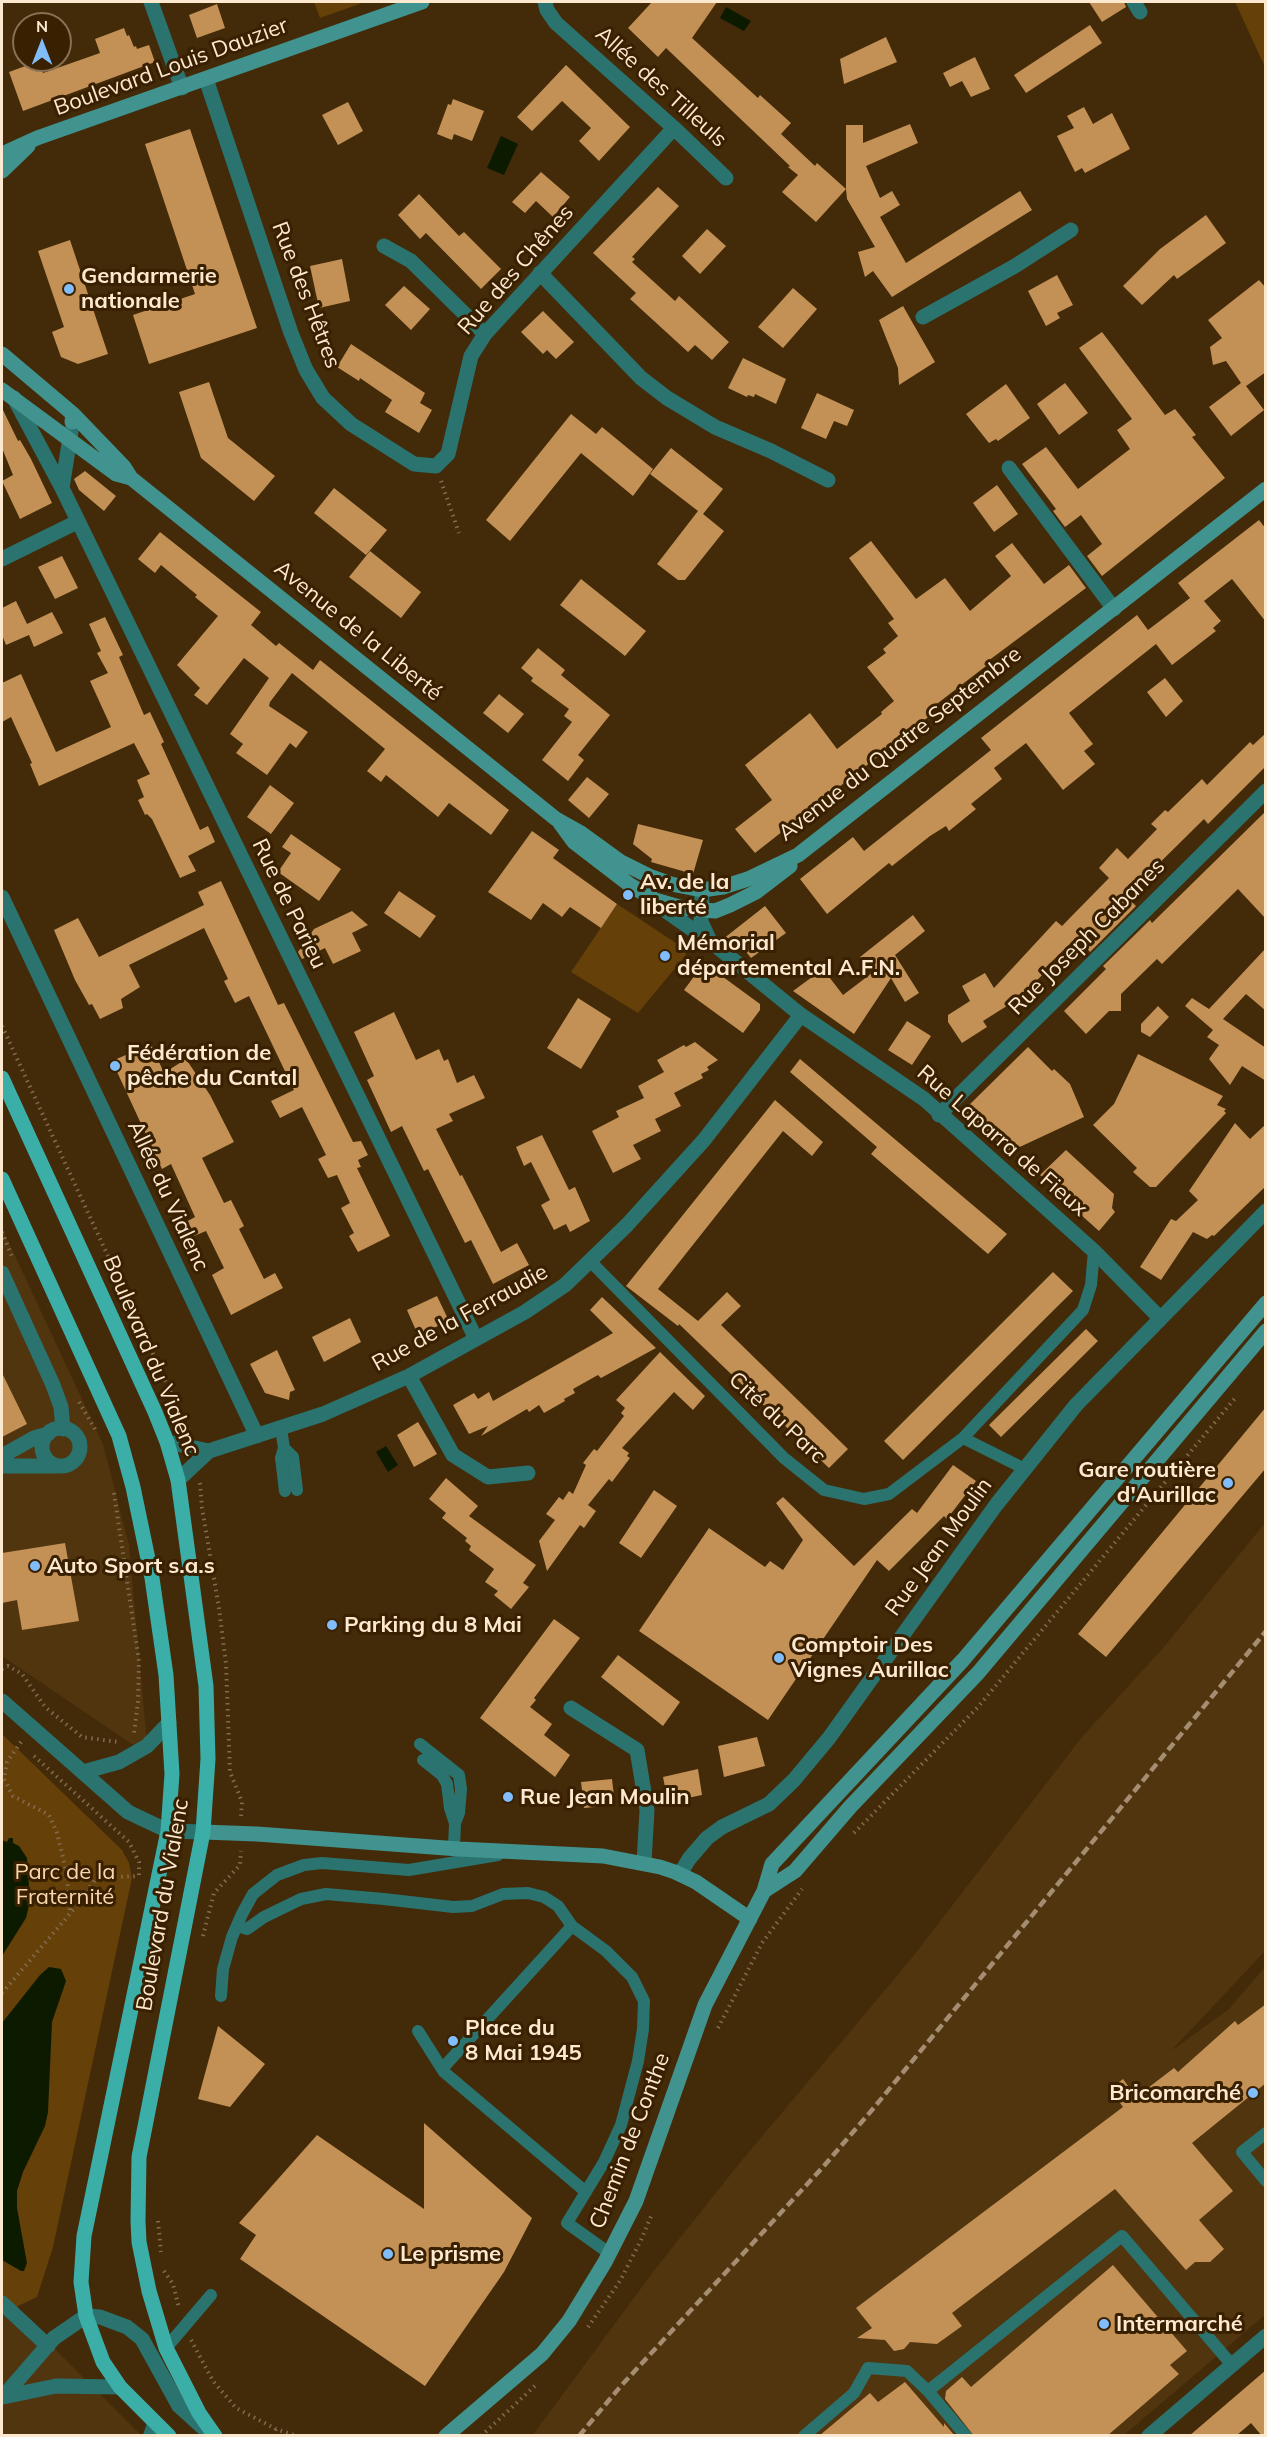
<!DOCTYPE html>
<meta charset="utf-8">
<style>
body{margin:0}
#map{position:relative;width:1267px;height:2437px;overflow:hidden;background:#432a09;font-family:Mulish,sans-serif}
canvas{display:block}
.frame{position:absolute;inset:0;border:3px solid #fde8d0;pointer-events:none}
.north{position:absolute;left:12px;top:12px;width:60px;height:60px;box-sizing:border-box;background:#382000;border:2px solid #877053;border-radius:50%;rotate:0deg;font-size:16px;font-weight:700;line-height:24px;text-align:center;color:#fde8d0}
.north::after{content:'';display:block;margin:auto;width:21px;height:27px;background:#81bdfa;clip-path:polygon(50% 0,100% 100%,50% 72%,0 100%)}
</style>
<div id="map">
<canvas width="1267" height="2437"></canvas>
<div class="frame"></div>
<div class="north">N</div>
</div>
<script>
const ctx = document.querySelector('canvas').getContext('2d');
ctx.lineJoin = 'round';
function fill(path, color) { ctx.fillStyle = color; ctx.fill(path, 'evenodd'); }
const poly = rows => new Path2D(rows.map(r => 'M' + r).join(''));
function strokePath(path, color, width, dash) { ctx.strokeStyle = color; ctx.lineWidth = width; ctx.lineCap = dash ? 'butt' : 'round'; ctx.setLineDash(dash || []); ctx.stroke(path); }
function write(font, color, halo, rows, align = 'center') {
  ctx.font = font + ' Mulish,sans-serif'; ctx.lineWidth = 6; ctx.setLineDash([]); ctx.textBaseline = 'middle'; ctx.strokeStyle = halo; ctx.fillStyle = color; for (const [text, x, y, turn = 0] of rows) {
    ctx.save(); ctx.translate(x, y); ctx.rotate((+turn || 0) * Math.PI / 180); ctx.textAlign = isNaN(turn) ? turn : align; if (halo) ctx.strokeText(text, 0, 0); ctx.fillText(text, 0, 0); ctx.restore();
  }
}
const built = poly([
 [2,1228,103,1444,129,1545,148,1755,2,1656],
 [1265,1523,1265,1951,1171,2051,1229,2009,1265,1967,1265,2315,1124,2435,532,2436,656,2268,738,2165,911,1959,1082,1737,1163,1648],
 [2,2296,141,2435,2,2435]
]);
const green = poly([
 [314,2,365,2,320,18],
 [1235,2,1265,2,1265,67],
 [617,904,685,949,686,955,638,1013,571,972],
 [2,1734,122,1850,129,1863,132,1878,53,2247,37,2297,14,2308,2,2296]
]);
const water = poly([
 [726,7,751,21,744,31,720,18],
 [501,136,518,144,504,175,487,168],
 [386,1446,398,1465,388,1472,376,1452],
 [9,1838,13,1838,13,1843,19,1846,27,1858,30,1901,26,1918,2,1956,2,1840,7,1842],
 [49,1967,61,1969,66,1981,52,2022,48,2112,45,2126,23,2172,17,2191,17,2208,27,2263,24,2271,21,2271,2,2260,2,2023,40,1975]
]);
const building = poly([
 [652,2,717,2,692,38,758,98,760,95,791,123,781,134,815,166,817,163,846,189,846,125,863,125,863,143,910,124,918,143,866,166,880,198,892,191,900,205,880,217,906,263,1020,191,1032,210,892,297,873,271,865,277,858,252,875,247,847,199,846,189,816,222,782,192,798,175,788,167,790,166,666,48,658,57,628,28],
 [1089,2,1124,2,1126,7,1102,22],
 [217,4,225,28,197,38,189,15],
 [1090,25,1102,43,1026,93,1014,75],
 [124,28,127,36,129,35,134,47,136,46,137,49,149,45,155,62,23,111,9,72,39,61,43,73,100,53,95,39],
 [886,37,897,62,844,84,840,59],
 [975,57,990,89,971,97,962,81,950,87,943,73],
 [566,65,630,127,599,161,579,141,591,128,562,101,532,131,517,117],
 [453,99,484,111,472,141,454,134,452,140,437,134,448,104,451,105],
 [348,102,363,131,338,145,322,115],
 [1084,107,1093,124,1112,113,1130,149,1085,173,1082,168,1075,172,1057,136,1074,128,1067,116],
 [190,129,257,328,149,364,133,315,195,294,145,144],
 [541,172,570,197,553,217,536,201,525,213,512,202],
 [658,187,679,206,632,257,635,259,632,262,675,301,679,296,729,342,712,360,695,345,688,352,630,299,636,293,593,253],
 [419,194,459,236,464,232,501,269,481,289,426,233,420,239,398,215],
 [1206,215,1226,243,1177,279,1174,275,1142,305,1123,286,1160,249],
 [707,229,726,246,700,274,682,256],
 [70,240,108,354,78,364,61,357,52,332,64,327,38,251],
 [342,259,350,301,319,308,310,266],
 [1057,275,1073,305,1057,313,1060,318,1046,326,1028,291],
 [1259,280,1266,288,1266,372,1246,386,1264,410,1231,436,1209,407,1241,383,1226,361,1213,365,1210,347,1222,338,1208,320],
 [404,286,430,309,411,330,385,305],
 [793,288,817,309,783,348,758,327],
 [903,306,935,362,899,385,898,368,879,320],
 [543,311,574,342,556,359,547,350,543,354,521,332],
 [1102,332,1165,415,1175,409,1196,435,1192,437,1225,478,1102,576,1087,556,1102,544,1081,515,1065,527,1053,511,1056,509,1022,464,1046,447,1078,489,1130,449,1117,430,1132,419,1079,348],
 [351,344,425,393,420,403,432,410,419,433,385,412,392,400,360,378,359,381,337,367],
 [743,358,786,379,776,404,755,394,754,397,748,395,747,397,728,388],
 [209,382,228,438,275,476,254,501,201,458,179,392],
 [1065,383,1088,413,1059,435,1037,404],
 [1006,384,1030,418,998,441,996,439,989,443,966,414],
 [817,393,854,410,847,426,834,421,826,439,801,428],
 [2,408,18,441,20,440,31,459,52,503,20,519,2,481,13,475,2,448],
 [571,414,596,434,602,427,653,469,633,496,581,453,510,541,486,520],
 [671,448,723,489,703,514,724,531,685,580,678,580,657,564,698,511,650,474],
 [85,471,116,496,104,511,79,490,74,479],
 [997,485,1018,514,994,532,973,503],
 [334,488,387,530,366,555,314,513],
 [1259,520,1266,529,1266,622,1232,579,1204,601,1221,621,1213,628,1216,631,1172,665,1156,644,1069,713,1093,744,1084,751,1095,764,1063,790,1026,743,994,768,1002,779,971,804,976,809,949,831,946,826,930,836,892,866,889,863,827,914,800,879,853,837,864,851,991,750,981,738,1137,615,1148,630,1190,598,1178,583],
 [160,532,261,612,251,625,276,646,279,643,313,670,320,660,509,810,491,835,449,803,438,817,386,775,381,782,367,771,385,749,292,673,270,702,269,706,308,732,296,748,290,743,267,775,236,753,243,744,230,734,269,678,244,658,207,705,194,695,200,688,177,665,218,616,195,597,197,595,161,565,155,573,138,559],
 [871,541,916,599,945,578,970,611,1011,576,995,556,1012,543,1044,584,1069,565,1086,588,984,664,986,666,929,710,932,714,755,853,735,829,772,800,745,765,810,713,837,749,882,714,881,712,894,701,867,667,886,653,883,649,898,636,888,623,894,619,849,558],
 [370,551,421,592,401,618,349,577],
 [62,556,78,588,55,599,38,567],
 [581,579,646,631,625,656,560,605],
 [16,601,27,624,52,612,63,633,34,647,29,635,6,645,2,635,2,608],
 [105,617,123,655,119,657,144,715,150,712,164,742,161,744,200,830,208,826,215,842,188,856,196,871,180,878,152,819,147,814,145,815,138,800,144,797,137,780,150,774,134,743,39,786,30,764,32,763,11,717,2,722,2,683,21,674,56,752,111,727,90,681,108,673,97,653,101,651,89,624],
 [538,648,565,670,561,675,610,715,578,755,584,760,568,781,542,760,572,722,564,716,569,709,531,681,533,678,521,668],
 [1165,678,1183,701,1166,717,1147,692],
 [499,694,524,714,508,733,483,713],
 [1266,733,1266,766,1208,824,1204,819,1126,896,1136,906,1090,952,1077,937,1042,971,1044,973,1021,997,983,1021,987,1027,962,1043,948,1022,948,1015,970,1001,962,986,985,973,994,988,1056,921,1062,926,1109,878,1099,868,1117,848,1128,859,1157,829,1151,824,1165,810,1168,812,1202,779,1207,785,1250,742,1253,745],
 [587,777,609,794,589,818,568,800],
 [270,785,294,803,271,834,247,817],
 [1266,811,1266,919,1238,889,1162,964,1157,959,1121,994,1121,1011,1109,1011,1086,1034,1064,1011,1106,969,1103,966,1150,920,1152,923],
 [638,824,703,840,693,874,651,862,652,859,633,844],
 [532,831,559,850,553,858,617,904,601,928,570,907,562,917,543,903,531,920,488,892],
 [291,834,341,869,319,901,278,872,291,853,282,847],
 [221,881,278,1005,284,1003,353,1142,361,1141,368,1155,358,1160,361,1167,357,1168,390,1236,358,1252,349,1236,354,1233,341,1208,350,1203,337,1175,328,1178,318,1159,326,1155,302,1107,280,1118,271,1101,294,1090,249,996,235,1003,224,981,228,979,204,928,129,965,140,987,121,999,123,1008,100,1019,92,1004,89,1005,75,980,54,930,78,918,99,957,204,905,198,892],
 [399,891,436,916,420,938,384,913],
 [765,906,786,933,751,958,740,944,729,944,723,939],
 [352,911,368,925,352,933,361,951,333,964,325,948,302,959,298,952,314,929],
 [913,915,925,931,895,955,919,993,905,1002,891,978,854,1034,793,991,823,969,843,995,872,973,860,957],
 [1266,948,1266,1011,1246,994,1223,1019,1266,1048,1266,1081,1242,1066,1230,1085,1209,1059,1219,1045,1207,1037,1213,1030,1185,1006,1192,998,1209,1009],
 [704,963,760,1004,760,1010,743,1033,684,990],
 [578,998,611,1019,581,1069,547,1048],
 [1158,1006,1169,1017,1150,1037,1141,1032,1141,1024],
 [394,1012,416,1060,439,1049,444,1061,448,1059,457,1083,474,1075,485,1098,449,1114,453,1121,436,1129,460,1176,462,1175,501,1252,517,1243,529,1265,493,1284,471,1240,465,1243,428,1169,424,1171,402,1126,391,1132,367,1080,374,1076,354,1032],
 [907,1021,931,1036,912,1065,888,1050],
 [695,1042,718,1060,707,1067,709,1070,701,1074,703,1078,674,1093,681,1106,655,1119,661,1131,633,1145,641,1159,613,1173,592,1131,619,1117,616,1111,644,1098,638,1086,664,1072,657,1060,684,1045,686,1047],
 [151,1044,164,1073,186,1059,210,1095,234,1142,202,1158,224,1203,231,1200,244,1226,239,1229,264,1279,275,1273,283,1288,231,1315,212,1275,224,1268,206,1231,194,1236,186,1222,195,1217,171,1164,162,1169,112,1061],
 [1028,1047,1052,1071,1054,1069,1070,1084,1084,1117,1009,1152,962,1112],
 [1138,1054,1223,1096,1217,1105,1226,1109,1224,1111,1226,1113,1156,1187,1150,1187,1133,1172,1137,1168,1093,1125,1115,1103,1114,1104],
 [800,1059,1007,1234,988,1254,871,1154,877,1147,790,1072],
 [775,1100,823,1142,812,1156,783,1131,658,1289,698,1321,727,1292,741,1306,721,1325,848,1449,829,1468,679,1324,678,1326,626,1286],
 [1235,1123,1250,1139,1266,1124,1266,1186,1214,1236,1212,1235,1207,1239,1193,1232,1161,1280,1140,1267,1171,1219,1176,1221,1198,1200,1189,1191],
 [542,1135,569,1190,575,1187,590,1221,570,1232,566,1224,554,1230,541,1205,550,1200,531,1162,524,1166,516,1147],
 [1066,1150,1114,1194,1112,1208,1115,1212,1099,1231,1080,1214,1082,1211,1040,1175],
 [1053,1272,1073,1291,903,1460,884,1441],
 [437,1296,449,1321,418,1335,407,1310],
 [602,1297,656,1348,601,1378,598,1375,573,1389,575,1393,564,1399,565,1401,544,1413,539,1405,529,1412,527,1409,481,1436,488,1426,469,1434,453,1405,474,1393,478,1399,489,1392,493,1401,613,1333,590,1310],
 [350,1318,361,1342,324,1362,312,1337],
 [1086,1329,1098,1341,1001,1437,989,1425],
 [277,1350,295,1390,290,1392,289,1400,265,1393,250,1364],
 [660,1352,705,1396,693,1410,674,1392,622,1448,629,1453,627,1456,630,1458,612,1482,609,1479,588,1505,596,1511,584,1528,580,1525,547,1571,539,1541,555,1520,546,1514,559,1497,563,1500,569,1491,573,1494,586,1465,583,1463,594,1449,597,1451,624,1416,621,1413,625,1408,616,1400],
 [2,1373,27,1424,2,1437],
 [1266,1407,1266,1468,1106,1657,1078,1634],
 [418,1422,437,1454,414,1467,397,1435],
 [953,1465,976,1481,947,1519,944,1516,889,1571,877,1560,768,1720,639,1631,709,1528,765,1567,770,1561,783,1570,803,1540,776,1503,783,1497,854,1566,912,1509,917,1513],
 [446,1478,478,1506,469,1516,536,1565,523,1583,529,1587,511,1609,494,1595,498,1591,485,1582,494,1569,469,1550,471,1546,465,1541,467,1538,442,1518,446,1513,429,1499],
 [654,1490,677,1506,641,1558,619,1543],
 [65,1543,79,1621,22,1630,17,1600,2,1603,2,1553],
 [554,1619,580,1638,534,1698,536,1700,530,1707,552,1724,544,1735,570,1755,555,1777,480,1718],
 [618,1655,680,1702,663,1726,601,1677],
 [757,1737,765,1766,724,1777,718,1746],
 [698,1769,702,1795,668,1802,663,1777],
 [612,1779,615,1805,584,1808,581,1782],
 [1266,2004,1266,2083,1192,2143,1233,2191,1199,2220,1224,2249,1210,2262,1195,2262,1186,2270,1115,2189,952,2313,962,2326,937,2344,910,2342,904,2349,894,2351,885,2340,857,2338,872,2328,856,2308,1123,2107,1110,2089,1123,2079,1136,2097,1174,2068,1178,2072,1235,2021,1238,2025],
 [218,2026,265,2064,230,2107,198,2099],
 [424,2123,532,2218,504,2272,425,2386,240,2259,256,2235,239,2223,317,2135,424,2209],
 [1113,2265,1187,2351,1170,2365,1179,2374,1107,2436,974,2436,945,2399,946,2391,962,2377,971,2387],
 [1266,2370,1266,2436,1262,2436,1251,2423,1236,2436,1189,2436],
 [905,2382,944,2427,944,2423,955,2436,819,2436,870,2393,878,2402]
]);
const path = poly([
 [441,481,459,533],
 [2,1026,188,1430],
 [2,1232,13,1259],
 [79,1402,95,1429],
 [200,1483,202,1508,219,1608,226,1664,230,1772,242,1802,241,1816],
 [114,1493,139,1661,138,1702,134,1733],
 [2,1669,8,1666,22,1674,45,1707,82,1737,118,1742],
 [21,1742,7,1762,4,1779,13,1796,49,1815,57,1833,67,1874,70,1914],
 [34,1756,129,1842,139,1862,139,1876,141,1876],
 [854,1833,978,1707,1236,1397],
 [203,1936,214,1893,240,1865,241,1851],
 [2,1993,80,1902,96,1878,139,1876],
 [718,2028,762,1943,802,1889],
 [158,2221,161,2252],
 [164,2271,173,2284,179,2308],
 [588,2327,620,2281,641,2240,652,2214],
 [191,2340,213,2381,236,2408,276,2429,297,2436],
 [273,2436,276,2429],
 [481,2436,537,2384]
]);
const lane = poly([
 [591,1262,784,1458,824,1490,864,1499,889,1494,963,1438,1083,1310,1091,1285,1094,1251],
 [281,1429,284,1448,281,1458,285,1491],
 [963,1438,1025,1469],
 [284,1448,293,1457,297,1490],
 [420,1744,459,1775,461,1789,459,1813,455,1823,454,1848],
 [423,1760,442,1775,447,1784,450,1808,455,1823],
 [237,1926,247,1929,264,1917,301,1899,326,1894,384,1899,453,1907,472,1906,503,1894,528,1893,544,1897,558,1906,572,1926,606,1951,632,1977,644,2001,643,2029,638,2061,621,2125,604,2162,567,2223,609,2253],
 [221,1996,223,1969,232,1937,242,1914,253,1894,277,1875,304,1865,322,1863,409,1870,498,1855],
 [418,2031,444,2072,586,2192],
 [442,2069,572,1926],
 [1266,2133,1242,2152,1266,2181],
 [166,2348,211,2295],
 [928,2391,1122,2236,1232,2365],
 [149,2436,154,2421],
 [804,2436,854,2393,868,2368,907,2371,928,2391,966,2436]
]);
const street = poly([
 [151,2,182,88],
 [545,2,547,10,556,23,674,128,726,178],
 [1134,2,1140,12],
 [206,79,291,333,306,370,323,398,351,424,414,464,436,466,448,454,471,356,485,334,674,128],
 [384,246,411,261,485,334],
 [540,273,641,378,667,398,715,427,771,451,828,480],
 [923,317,1015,266,1071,230],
 [14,398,62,488,476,1339],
 [1009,468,1114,609],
 [62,488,71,431],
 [2,559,77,522],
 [702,890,701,922,710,941,801,1015,924,1099,1094,1251,1160,1318],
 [2,897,257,1436],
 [652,901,709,941],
 [939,1115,1266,791],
 [2,1273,53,1385,61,1407,63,1429],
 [409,1376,453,1455,488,1477,528,1473],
 '42 1447a19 19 0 1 1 38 0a19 19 0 1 1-38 0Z',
 [167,1442,209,1451],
 [2,1456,34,1438,48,1434],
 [2,1466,57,1466],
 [178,1480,209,1451,323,1414,409,1376,525,1312,565,1285,627,1225,704,1140,801,1015],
 [2,1701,128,1812,168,1831,203,1832],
 [571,1708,637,1750,647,1810,644,1863],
 [83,1772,119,1762,147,1746,169,1723],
 [680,1874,689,1859,707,1838,722,1827,769,1804,794,1780,829,1738,996,1505,1076,1405,1266,1211],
 [2,2303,48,2346],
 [120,2387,56,2386,3,2397,54,2338,86,2316,100,2317,127,2327,142,2339,179,2406,210,2434],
 [1149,2436,1266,2336]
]);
const secondary = poly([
 [2,154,37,138,422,2],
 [2,171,28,146],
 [2,354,73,414,72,422],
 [2,390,116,474,131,478],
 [73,414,124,467,131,478,556,819,581,833,621,862,649,876,671,884,702,890,723,887,748,879,798,855,1266,489],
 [560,823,574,842,630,885,655,900,683,908,715,911,730,905,756,892,790,866],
 [203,1832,257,1834,459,1849,603,1856,660,1867,675,1872,696,1882,750,1919],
 [764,1891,795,1871,850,1807,978,1673,1266,1331],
 [446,2436,542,2354,569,2321,605,2262,636,2201,705,2005,764,1891,772,1864,963,1660,1266,1303]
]);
const primary = poly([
 [2,1078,155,1412,167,1442,178,1480,206,1686,208,1759,203,1832,139,2157,138,2221,139,2242,149,2291,166,2348,199,2413,215,2436],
 [2,1179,119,1436,133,1487,152,1578,166,1675,172,1774,168,1831,84,2236,81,2282,86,2316,103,2362,120,2387,169,2436]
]);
const rail = poly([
 [579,2436,620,2387,823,2167,872,2110,1266,1631]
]);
const markers = [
 [69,289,6,"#81bdfa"],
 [628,895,6,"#81bdfa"],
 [665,956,6,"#81bdfa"],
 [115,1066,6,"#81bdfa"],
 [1228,1483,6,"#81bdfa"],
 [35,1566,6,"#81bdfa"],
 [332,1625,6,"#81bdfa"],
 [779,1658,6,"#81bdfa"],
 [508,1797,6,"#81bdfa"],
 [453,2041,6,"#81bdfa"],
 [1253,2093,6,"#81bdfa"],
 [388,2254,6,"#81bdfa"],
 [1104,2324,6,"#81bdfa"]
];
const streetNames = [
 ["Boulevard Louis Dauzier",171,67,-20],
 ["Allée des Tilleuls",661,87,42],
 ["Rue des Chênes",516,270,-49],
 ["Rue des Hêtres",306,295,69],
 ["Avenue de la Liberté",358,631,39],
 ["Avenue du Quatre Septembre",900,744,-38],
 ["Rue de Parieu",289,904,64],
 ["Rue Joseph Cabanes",1087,937,-45],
 ["Rue Laparra de Fieux",1002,1141,41],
 ["Allée du Vialenc",168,1196,65],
 ["Rue de la Ferraudie",460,1318,-29],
 ["Boulevard du Vialenc",151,1356,67],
 ["Cité du Parc",777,1418,43],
 ["Rue Jean Moulin",939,1547,-54],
 ["Boulevard du Vialenc",163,1905,-80],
 ["Chemin de Conthe",630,2141,-69]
];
const poiNames = [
 ["Gendarmerie",81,276],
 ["nationale",81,301],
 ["Av. de la",640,882],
 ["liberté",640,907],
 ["Mémorial",677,943],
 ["départemental A.F.N.",677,968],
 ["Fédération de",127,1053],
 ["pêche du Cantal",127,1078],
 ["Gare routière",1216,1470,"right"],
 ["d'Aurillac",1216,1495,"right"],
 ["Auto Sport s.a.s",47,1566],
 ["Parking du 8 Mai",344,1625],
 ["Comptoir Des",791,1645],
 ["Vignes Aurillac",791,1670],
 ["Rue Jean Moulin",520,1797],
 ["Place du",465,2028],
 ["8 Mai 1945",465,2053],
 ["Bricomarché",1241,2093,"right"],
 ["Le prisme",400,2254],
 ["Intermarché",1116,2324]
];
const parkNames = [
 ["Parc de la",65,1872],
 ["Fraternité",65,1897]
];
fill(built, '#51350f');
fill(green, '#654009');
fill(water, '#0c1a00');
fill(building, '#c39155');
strokePath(path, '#836c4e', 4, [1.5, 4.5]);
strokePath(lane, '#2a736f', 12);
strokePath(street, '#2a736f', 15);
strokePath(secondary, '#40938e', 15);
strokePath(primary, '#3caea8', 15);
strokePath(rail, '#a48d71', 4.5, [9, 4.5]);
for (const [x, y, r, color] of markers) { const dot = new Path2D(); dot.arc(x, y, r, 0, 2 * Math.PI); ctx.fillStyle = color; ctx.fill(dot); strokePath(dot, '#382000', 2); }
write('22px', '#fde8d0', '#382000', streetNames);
write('bold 22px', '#fde8d0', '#382000', poiNames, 'left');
write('22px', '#fbd6ad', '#382000', parkNames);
</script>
